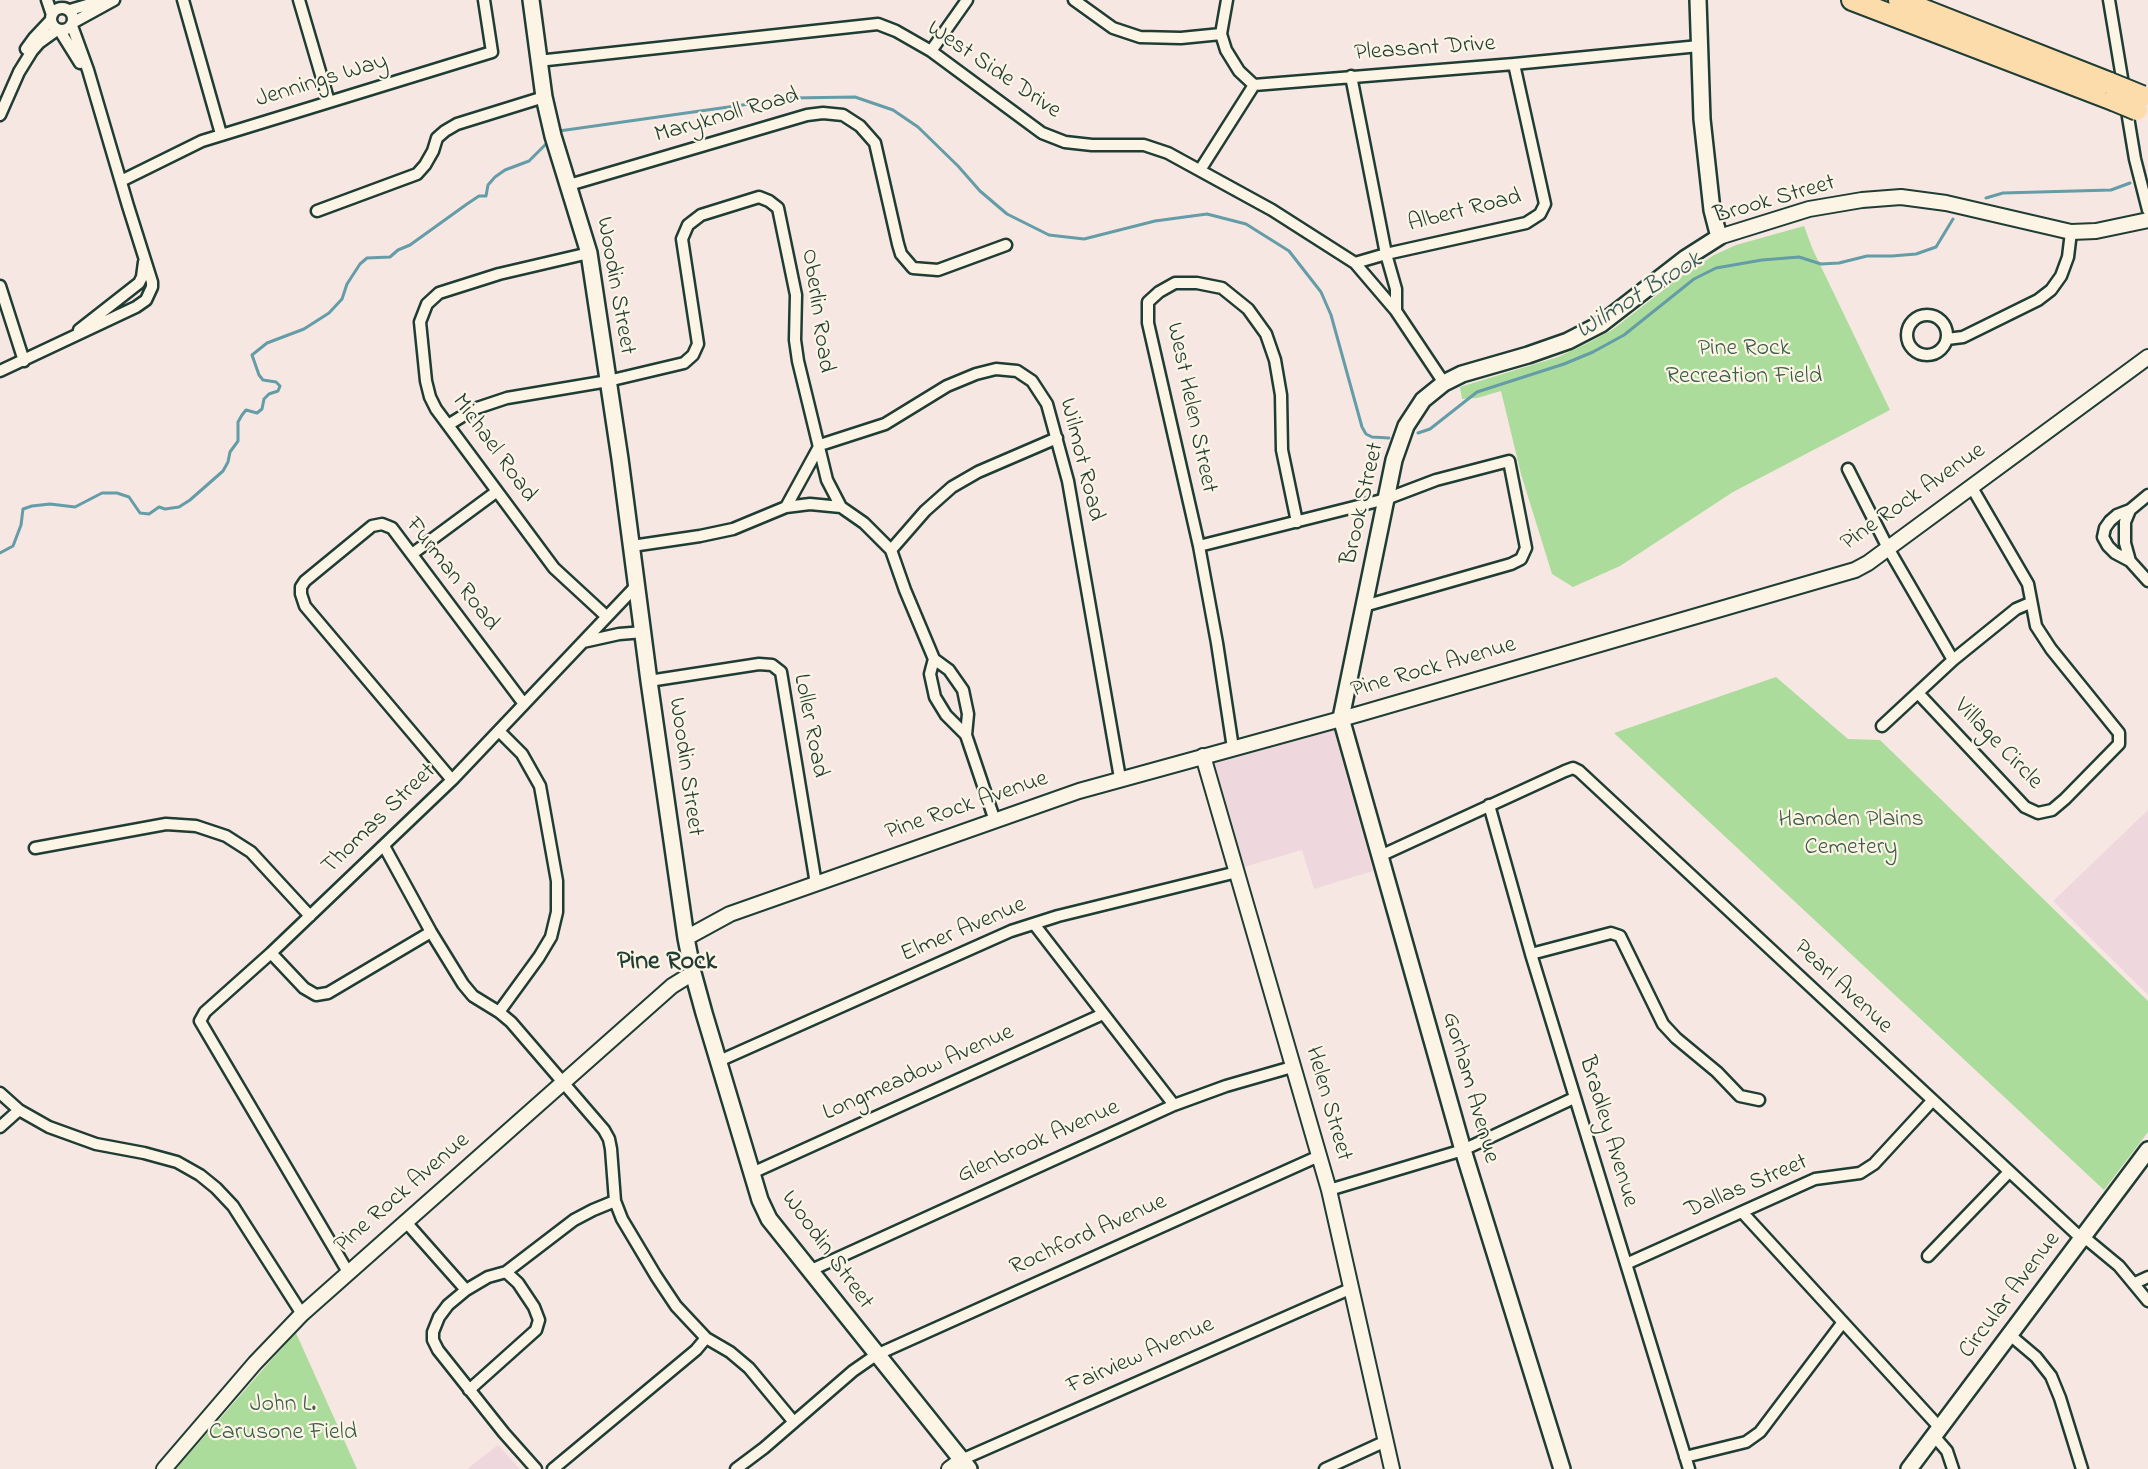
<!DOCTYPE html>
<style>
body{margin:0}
canvas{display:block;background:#f6e7e2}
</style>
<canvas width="2148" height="1469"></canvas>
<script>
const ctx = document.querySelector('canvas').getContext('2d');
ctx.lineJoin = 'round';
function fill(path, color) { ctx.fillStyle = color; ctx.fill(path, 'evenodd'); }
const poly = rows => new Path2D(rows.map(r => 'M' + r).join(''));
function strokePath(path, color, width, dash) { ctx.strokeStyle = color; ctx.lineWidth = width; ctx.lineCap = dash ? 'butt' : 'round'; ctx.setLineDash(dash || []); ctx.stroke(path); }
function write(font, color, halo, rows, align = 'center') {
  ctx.font = font + ' "Indie Flower",sans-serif'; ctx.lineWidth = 4.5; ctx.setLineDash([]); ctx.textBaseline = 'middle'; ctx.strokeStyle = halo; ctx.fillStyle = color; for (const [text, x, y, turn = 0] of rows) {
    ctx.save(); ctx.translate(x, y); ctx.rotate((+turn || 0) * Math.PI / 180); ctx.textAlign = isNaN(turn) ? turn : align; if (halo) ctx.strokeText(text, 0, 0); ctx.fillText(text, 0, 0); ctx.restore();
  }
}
const built = poly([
 [1333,728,1373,871,1314,889,1302,850,1244,867,1214,761],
 [2148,810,2148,995,2053,901],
 [498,1445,520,1469,467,1469]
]);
const green = poly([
 [1804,226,1813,250,1890,410,1733,492,1620,566,1573,587,1552,574,1521,474,1501,391,1477,398,1462,399,1460,387,1558,357,1586,344,1612,330,1679,278,1714,255,1736,245],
 [1776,677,1848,739,1880,740,2148,1001,2148,1132,2104,1190,1614,733],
 [296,1333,357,1469,176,1469,272,1359]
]);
const stream = poly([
 [559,131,792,98,855,97,893,110,918,127,958,166,980,191,1007,214,1049,235,1084,239,1155,221,1207,214,1246,224,1289,251,1321,292,1331,315,1362,427,1366,434,1372,437,1389,438],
 [1986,198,2003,193,2111,190,2130,183],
 [1418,433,1430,429,1477,392,1564,364,1593,352,1624,335,1694,279,1716,268,1762,260,1799,257,1821,264,1839,263,1867,256,1892,256,1916,254,1936,247,1953,219],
 [0,553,13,546,21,525,23,509,32,506,50,504,75,507,102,493,117,493,129,497,140,513,149,514,159,507,165,509,179,507,190,500,223,471,228,462,230,452,238,441,238,422,242,415,246,410,257,413,262,409,264,399,269,394,278,391,280,386,276,382,263,380,259,375,252,355,267,343,304,329,329,313,342,299,347,284,360,264,367,258,390,257,398,250,410,245,467,204,479,196,486,196,488,185,495,177,505,170,529,161,546,144]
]);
const minor = poly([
 [47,0,52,15],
 [183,0,221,134],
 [299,0,329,102],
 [1074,0,1113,28,1140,37,1181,38,1221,34],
 [1227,0,1221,34,1226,50,1239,71,1254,85],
 [2109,0,2124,90],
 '51 19a11 11 0 1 1 22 0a11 11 0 1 1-22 0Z',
 [70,10,104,0],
 [74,22,114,0],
 [60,31,80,63],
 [26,49,34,38,51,20],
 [931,51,967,0],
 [538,61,878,24,896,31,931,51,1042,133,1065,142,1092,145,1144,145,1168,153,1272,210,1355,263,1396,311,1444,383],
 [1351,76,1386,254,1396,289,1396,311],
 [2126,105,2135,159,2148,210],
 [0,115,19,72,32,51,39,43,57,30],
 [1200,170,1254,85,1514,64,1699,46],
 [121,181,202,141,492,52,484,0],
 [569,185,807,115,823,113,843,115,860,126,875,143,898,244,901,254,913,268,938,270,1006,245],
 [317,211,417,174,425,165,433,151,437,138,445,131,457,124,544,97],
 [589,253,499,274,439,293,427,304,420,322,426,381,430,397,436,409,554,568,606,616],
 [1355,263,1386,254,1526,223,1540,214,1545,204,1514,64],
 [0,286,24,361],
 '1907 335a20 20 0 1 1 40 0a20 20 0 1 1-40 0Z',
 [79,330,139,283,142,277,144,262],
 [1947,339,1963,337,2038,300,2051,290,2061,276,2068,257,2071,232],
 [0,371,136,307,146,300,152,287,152,282,128,206,88,70,72,26],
 [448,425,474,409,507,398,608,381,684,363,693,355,698,344,682,239,688,225,701,215,759,197,769,201,778,208,796,295,795,340,798,361,827,480,841,507,864,523,891,550,905,590,934,659,949,670,963,690,968,714,966,735,995,821],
 [1848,469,1888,548,1953,660],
 [2148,495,2130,510,2125,522,2125,543,2130,561,2148,581],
 [786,507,820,445,885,424,947,386,976,374,996,369,1017,371,1032,381,1047,404,1068,481,1120,778],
 [632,546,700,536,733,529,786,507,810,504,841,507],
 [1199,546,1386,499,1436,480,1509,461,1526,548,1521,559,1511,564,1364,606],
 [891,550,925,511,952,487,978,472,1057,438],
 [412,554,496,492],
 [2130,561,2115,553,2108,546,2103,537,2105,528,2110,521,2117,515,2130,510],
 [583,642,619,634,644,632],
 [934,659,930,674,935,697,946,715,966,735],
 [649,681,759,664,772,665,781,672,816,884],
 [1918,693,2025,807,2038,813,2052,810,2065,799,2119,744,2119,733,2051,649,2036,626,2028,584,1971,486],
 [1882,726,1953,660,2016,609,2030,603],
 [1233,748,1217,643,1199,546,1148,323,1148,302,1159,292,1175,283,1197,283,1222,288,1248,309,1266,334,1275,360,1281,395,1282,450,1297,522],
 [452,780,305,606,301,594,301,587,305,581,372,526,382,524,392,528,524,704],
 [1489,805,1531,954,1689,1469],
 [384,846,431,932,463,984,473,996,499,1012,511,1022,604,1130,609,1139,611,1149,615,1201,622,1219,656,1276,676,1306,706,1338,730,1352,749,1368,793,1421],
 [35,848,166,824,196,826,226,836,251,852,310,916],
 [1380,856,1565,771,1573,768,1579,771,2082,1239],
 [1034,924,1174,1105],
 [271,953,304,988,316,995,328,993,431,932],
 [1531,954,1611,933,1620,936,1663,1024,1676,1038,1717,1072,1740,1096,1759,1100],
 [499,1012,539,957,551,937,557,912,557,881,540,786,522,754,499,731],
 [719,1061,1011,931,1058,916,1237,872],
 [0,1093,19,1110,49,1127,96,1144,144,1153,177,1162,200,1175,216,1188,233,1206,302,1314],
 [0,1127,19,1110],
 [752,1173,1103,1014],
 [1329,1190,1463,1150,1574,1098],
 [1742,1212,1940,1428],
 [405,1221,466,1290],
 [2084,1237,2119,1266,2148,1301],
 [1928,1256,2009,1172],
 [1626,1264,1815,1179,1860,1173,1874,1164,1932,1101],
 [809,1271,1174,1105,1226,1086,1292,1067],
 [348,1272,200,1021,205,1012,271,953,452,780,637,585],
 [2135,1283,2148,1277],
 [2010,1335,2036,1357,2051,1376,2060,1398,2082,1469],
 [469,1390,536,1330,539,1320,534,1307,518,1283,506,1272],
 [1934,1436,1947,1451,1953,1469],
 [1685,1457,1746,1442,1760,1432,1843,1322],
 [961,1460,1352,1288],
 [536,1469,504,1433,438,1350,433,1340,433,1332,439,1317,448,1305,466,1290,488,1277,506,1272,574,1220,593,1210,615,1201],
 [553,1469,696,1350,706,1338],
 [736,1469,764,1448,853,1371,876,1355,1319,1156],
 [1325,1469,1386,1441]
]);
const tertiary = poly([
 [1719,237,1809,209,1862,200,1901,197,1946,203,2071,232,2096,231,2148,220],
 [1203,756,1329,1190,1392,1469],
 [686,938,730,914,1079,791,1359,714,1855,570,1868,563,2148,357],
 [164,1469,255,1363,302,1314,672,986,693,973],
 [949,1469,961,1460]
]);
const secondary = poly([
 [531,0,544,97,553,136,589,253,620,459,649,681,686,938,693,973,704,1013,760,1200,769,1219,969,1469],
 [1562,1469,1463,1150,1341,718,1394,460,1406,426,1423,400,1444,383,1462,374,1528,355,1568,341,1601,324,1686,258,1719,237,1712,210,1702,119,1698,0],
 [1909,1469,2148,1150]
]);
const motorway = poly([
 [1852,0,2113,100],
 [1899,0,2110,83]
]);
const motorwayBridge = poly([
 [2110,83,2142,96],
 [2113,100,2137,110]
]);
const streetNames = [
 ["Pleasant Drive",1425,50,-4],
 ["West Side Drive",993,71,34],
 ["Jennings Way",322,82,-17],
 ["Maryknoll Road",727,117,-16],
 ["Brook Street",1775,201,-16],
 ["Albert Road",1465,212,-14],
 ["Woodin Street",614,286,80],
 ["Oberlin Road",816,311,82],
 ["West Helen Street",1190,408,78],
 ["Michael Road",493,449,54],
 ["Wilmot Road",1080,460,76],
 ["Pine Rock Avenue",1914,498,-35],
 ["Brook Street",1364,504,-77],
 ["Furman Road",451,575,52],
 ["Pine Rock Avenue",1434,669,-16],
 ["Loller Road",809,726,79],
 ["Village Circle",1997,745,46],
 ["Woodin Street",684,767,82],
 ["Pine Rock Avenue",967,807,-19],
 ["Thomas Street",380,820,-44],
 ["Elmer Avenue",964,931,-23],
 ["Pearl Avenue",1842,988,43],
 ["Longmeadow Avenue",919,1074,-24],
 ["Gorham Avenue",1469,1088,74],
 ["Helen Street",1327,1104,74],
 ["Bradley Avenue",1607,1132,73],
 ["Glenbrook Avenue",1039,1143,-24],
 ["Dallas Street",1747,1188,-23],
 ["Pine Rock Avenue",403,1194,-41],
 ["Rochford Avenue",1089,1236,-24],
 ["Woodin Street",826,1251,54],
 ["Circular Avenue",2011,1296,-53],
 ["Fairview Avenue",1141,1357,-24]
];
const parkNames = [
 ["Pine Rock",1744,350],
 ["Recreation Field",1744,378],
 ["Hamden Plains",1851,821],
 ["Cemetery",1851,849],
 ["John L.",283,1406],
 ["Carusone Field",283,1434]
];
const waterNames = [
 ["Wilmot Brook",1640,297,-32]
];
const neighbourhoodNames = [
 ["Pine Rock",667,964]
];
fill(built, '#efd7de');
fill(green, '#acdc9b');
strokePath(stream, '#649ca7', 3);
strokePath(minor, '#1f3d34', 15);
strokePath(tertiary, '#1f3d34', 18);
strokePath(secondary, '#1f3d34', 20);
strokePath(motorway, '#1f3d34', 24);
strokePath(minor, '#fcf5e5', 10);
strokePath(tertiary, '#fcf5e5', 14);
strokePath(secondary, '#fcf5e5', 15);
strokePath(motorway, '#fddcac', 20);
strokePath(motorwayBridge, '#1f3d34', 24, []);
strokePath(motorwayBridge, '#fddcac', 20);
write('24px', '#1f3d34', '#fcf5e5', streetNames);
write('24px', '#3b5d49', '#fcf5e5', parkNames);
write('italic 26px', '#365d5a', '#fcf5e5', waterNames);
write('bold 26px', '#1f3d34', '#fcf5e5', neighbourhoodNames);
</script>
